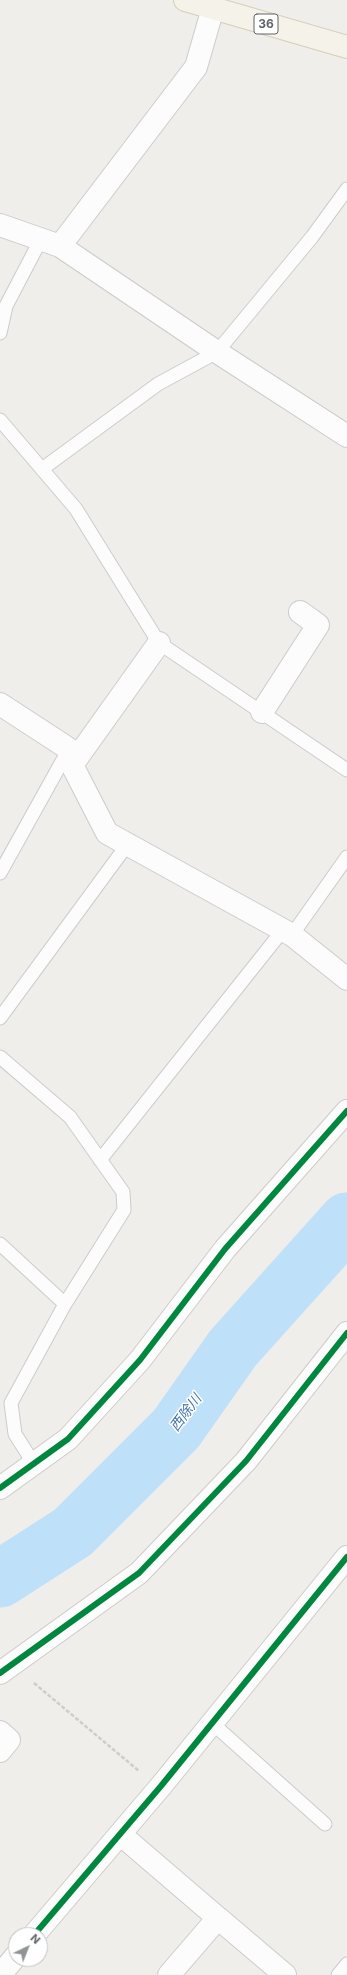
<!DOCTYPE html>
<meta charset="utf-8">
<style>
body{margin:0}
#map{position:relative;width:347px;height:1975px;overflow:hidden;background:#efeeea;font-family:Inter,sans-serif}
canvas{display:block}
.north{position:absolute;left:8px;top:1927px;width:40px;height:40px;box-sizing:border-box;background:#fff;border:1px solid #bfc1c3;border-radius:50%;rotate:43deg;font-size:11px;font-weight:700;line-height:16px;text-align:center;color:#5f6368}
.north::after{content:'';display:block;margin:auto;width:14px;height:18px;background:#919496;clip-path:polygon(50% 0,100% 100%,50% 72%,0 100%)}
</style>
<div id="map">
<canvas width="347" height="1975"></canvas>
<div class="north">N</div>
</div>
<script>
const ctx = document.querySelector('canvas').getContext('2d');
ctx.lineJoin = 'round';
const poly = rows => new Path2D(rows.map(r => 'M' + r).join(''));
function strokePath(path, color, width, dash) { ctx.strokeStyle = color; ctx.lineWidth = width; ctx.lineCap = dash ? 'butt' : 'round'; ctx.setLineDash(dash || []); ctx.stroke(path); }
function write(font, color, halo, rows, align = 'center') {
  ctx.font = font + ' Inter,"Noto Sans JP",sans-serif'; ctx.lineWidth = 3; ctx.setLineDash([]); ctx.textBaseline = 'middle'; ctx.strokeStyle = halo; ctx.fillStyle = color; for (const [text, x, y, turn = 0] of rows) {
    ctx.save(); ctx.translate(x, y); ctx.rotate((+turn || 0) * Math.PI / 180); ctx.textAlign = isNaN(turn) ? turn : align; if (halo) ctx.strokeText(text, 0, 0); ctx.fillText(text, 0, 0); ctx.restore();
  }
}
const river = poly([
 [0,1579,73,1532,176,1429,233,1348,347,1221]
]);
const path = poly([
 [34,1683,139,1771]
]);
const lane = poly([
 [0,333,6,306,40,241],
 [0,420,76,509,159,643,347,770],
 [42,469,158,384,217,352,312,237,347,189],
 [0,873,69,749],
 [292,935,347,857],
 [0,1018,127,845],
 [0,1057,70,1117,123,1192,124,1210,65,1304,11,1403,15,1434,34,1464],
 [100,1160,283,930],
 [0,1244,65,1304],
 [212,1723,325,1824],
 [338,1975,347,1964]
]);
const street = poly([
 [0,225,60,246,217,352,347,436],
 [60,246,196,67,213,8],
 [0,704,69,749,72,765,107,833,292,935,347,979],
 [262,712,318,625,300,612],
 [72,765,159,643],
 [0,1488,68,1439,140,1360,225,1249,347,1111],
 [0,1673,139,1573,246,1461,347,1333],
 [0,1732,9,1740,0,1751],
 [120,1834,218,1918,169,1975],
 [218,1918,285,1975],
 [34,1935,161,1786,347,1557],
 [0,1975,16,1956]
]);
const primary = poly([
 [185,0,347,47]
]);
const cycleway = poly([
 [0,1488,68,1439,140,1360,225,1249,347,1111],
 [0,1673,139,1573,246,1461,347,1333],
 [34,1935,161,1786,347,1557]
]);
const shields = [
 [266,24,24]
];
const shieldNames = [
 ["36",266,24]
];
const waterNames = [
 ["西除川",186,1413,-53]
];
strokePath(river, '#bfe0f9', 57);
strokePath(lane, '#cbcccc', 15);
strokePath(street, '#cbcccc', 24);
strokePath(primary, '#d7ceb8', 24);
strokePath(path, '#cacfcc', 2.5, [4, 2]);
strokePath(lane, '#fdfcfc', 13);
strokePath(street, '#fdfcfc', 22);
strokePath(primary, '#f4f2e9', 22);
strokePath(cycleway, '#00873e', 6);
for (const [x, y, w] of shields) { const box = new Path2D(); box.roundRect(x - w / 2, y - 10, w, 20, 3); ctx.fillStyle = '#fff'; ctx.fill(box); strokePath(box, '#5f6368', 1); }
write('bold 12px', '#5f6368', null, shieldNames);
write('italic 14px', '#4174aa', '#fff', waterNames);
</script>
